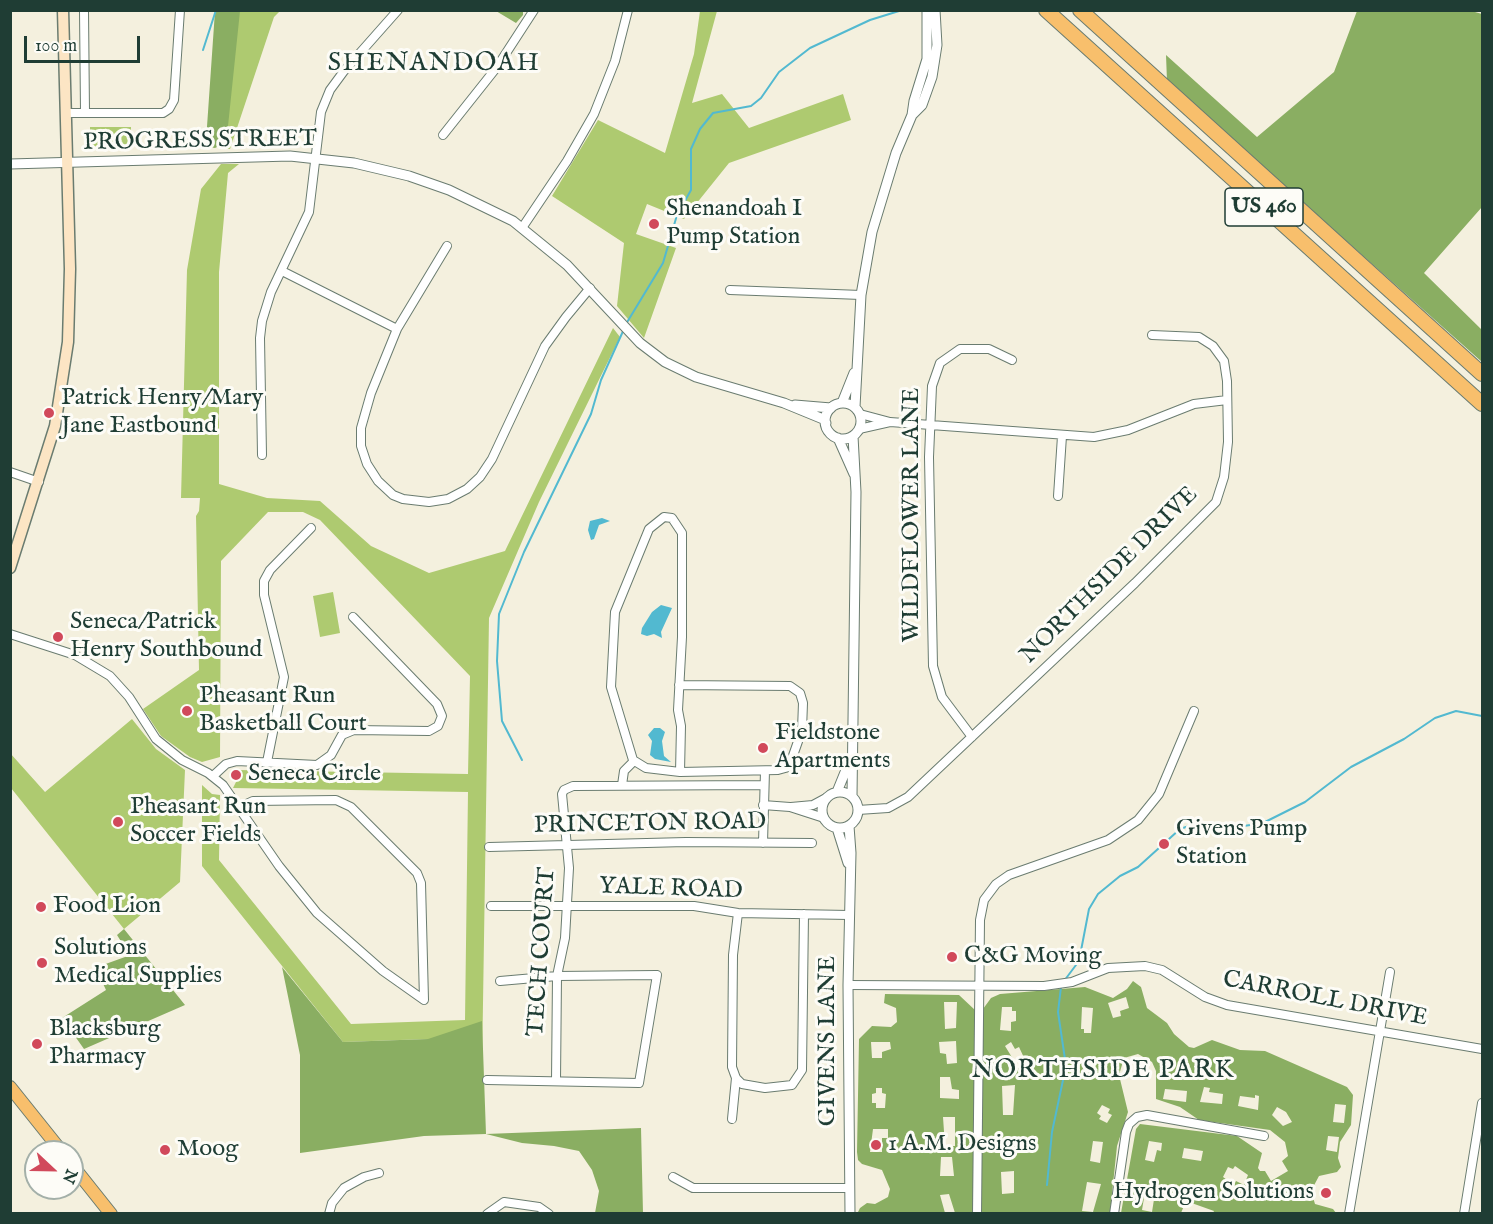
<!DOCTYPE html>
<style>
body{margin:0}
#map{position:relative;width:1493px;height:1224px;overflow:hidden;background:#f4f0de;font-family:"IM FELL English",serif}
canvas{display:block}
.frame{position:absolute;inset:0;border:12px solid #1f3d34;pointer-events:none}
.north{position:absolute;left:24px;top:1140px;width:60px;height:60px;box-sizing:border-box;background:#fdfcf7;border:2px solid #a4b0a9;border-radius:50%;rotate:112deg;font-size:16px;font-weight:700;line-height:24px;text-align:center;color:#1f3d34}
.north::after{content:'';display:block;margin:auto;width:21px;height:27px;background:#d1495b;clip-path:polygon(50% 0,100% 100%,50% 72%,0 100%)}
.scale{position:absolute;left:24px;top:36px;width:116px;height:27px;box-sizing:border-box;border:3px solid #1f3d34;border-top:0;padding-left:8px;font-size:18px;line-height:21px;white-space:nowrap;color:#1f3d34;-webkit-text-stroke:4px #fdfcf7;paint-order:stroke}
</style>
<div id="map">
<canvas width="1493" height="1224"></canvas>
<div class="frame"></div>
<div class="north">N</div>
<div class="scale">100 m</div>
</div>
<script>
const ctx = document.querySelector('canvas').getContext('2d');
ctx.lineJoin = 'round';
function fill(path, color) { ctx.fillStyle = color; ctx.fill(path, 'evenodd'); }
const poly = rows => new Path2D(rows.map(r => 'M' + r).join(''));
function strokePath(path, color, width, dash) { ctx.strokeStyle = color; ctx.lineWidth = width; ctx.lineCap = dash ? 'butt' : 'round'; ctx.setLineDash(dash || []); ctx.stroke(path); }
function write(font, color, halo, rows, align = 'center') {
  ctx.font = font + ' "IM FELL English",serif'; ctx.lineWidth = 6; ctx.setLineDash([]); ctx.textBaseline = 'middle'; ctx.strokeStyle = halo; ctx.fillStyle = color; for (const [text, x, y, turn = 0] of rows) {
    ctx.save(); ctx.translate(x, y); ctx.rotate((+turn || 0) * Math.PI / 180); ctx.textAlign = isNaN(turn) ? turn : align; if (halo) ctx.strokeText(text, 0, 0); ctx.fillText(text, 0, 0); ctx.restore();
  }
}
const green = poly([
 [236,11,280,11,274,17,230,149,223,149],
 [700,11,717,11,692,103,722,94,749,128,843,94,851,120,729,163,684,219,647,204,636,234,676,248,644,338,617,306,624,243,552,196,598,120,665,153,694,54],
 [90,127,131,127,131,147,90,147],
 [221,164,239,164,228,173,219,272,219,484,267,498,320,501,371,546,429,573,505,551,613,328,620,337,539,502,489,618,482,1067,428,1039,343,1042,202,866,202,785,212,794,220,795,219,860,351,1024,465,1020,468,792,233,788,237,780,237,770,468,774,470,676,320,520,303,512,268,512,221,561,220,757,202,762,190,757,161,736,143,709,199,670,196,516,199,511,200,498,181,498,187,270,201,189],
 [333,592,340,633,320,637,313,596],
 [132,719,156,749,185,770,180,882,124,929,11,788,10,753,45,792]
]);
const forest = poly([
 [1468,10,1482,14,1482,207,1424,273,1482,330,1482,362,1167,81,1166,55,1257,137,1334,72,1357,11],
 [215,11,240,11,228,126,221,145,215,148,208,147,206,141],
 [496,11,523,11,523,15,516,23],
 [124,929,185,1005,84,1049,62,1018,106,990,98,973,100,966,125,957,127,951,117,935],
 [282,967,343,1042,428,1039,482,1021,486,1134,641,1128,643,1213,595,1213,599,1191,592,1170,579,1151,554,1146,522,1143,486,1134,424,1136,300,1153,300,1055],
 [1133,981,1141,987,1147,1008,1167,1023,1174,1034,1189,1047,1194,1048,1212,1040,1240,1050,1265,1051,1347,1087,1353,1095,1351,1125,1340,1142,1338,1158,1341,1167,1337,1172,1319,1176,1311,1191,1315,1204,1333,1209,1336,1213,1213,1213,1214,1211,1186,1201,1181,1213,1121,1213,1136,1129,1140,1124,1237,1136,1262,1153,1258,1168,1260,1171,1265,1171,1271,1181,1288,1171,1282,1161,1288,1156,1285,1142,1270,1130,1199,1120,1180,1107,1156,1099,1156,1071,1152,1062,1138,1054,1124,1058,1119,1075,1128,1112,1117,1146,1110,1213,955,1213,949,1194,940,1195,945,1213,857,1214,860,1208,867,1203,875,1204,888,1197,890,1189,882,1170,862,1164,858,1160,857,1152,859,1039,872,1026,891,1027,897,1022,896,1008,884,1003,885,994,959,995,976,1011,983,1009,991,998,1000,994,1085,987,1113,998,1127,989],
 [1126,997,1129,1008,1120,1011,1121,1016,1113,1018,1108,1003],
 [944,1002,957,1002,956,1028,945,1029],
 [1002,1007,1012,1007,1012,1011,1016,1011,1016,1021,1011,1022,1011,1031,1000,1030],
 [1082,1007,1093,1008,1091,1033,1084,1033,1084,1029,1081,1029],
 [956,1041,957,1063,947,1064,946,1054,940,1053,939,1042],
 [871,1042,890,1042,891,1049,882,1052,882,1058,872,1058],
 [1011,1042,1015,1049,1019,1047,1026,1062,1014,1071,1009,1061,1013,1059,1005,1046],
 [940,1077,950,1077,952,1089,959,1090,959,1099,940,1098],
 [1015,1085,1013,1115,1003,1115,1002,1086],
 [1204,1087,1210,1088,1209,1092,1223,1094,1222,1104,1200,1102],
 [876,1088,882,1088,882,1093,886,1094,885,1108,876,1108,876,1103,872,1103,872,1094,876,1093],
 [1165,1089,1187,1091,1186,1102,1163,1099],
 [1255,1095,1259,1096,1258,1110,1238,1106,1240,1096,1255,1098],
 [1335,1104,1346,1105,1344,1123,1333,1122],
 [1102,1105,1110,1109,1108,1113,1112,1115,1107,1123,1099,1119,1101,1116,1097,1113],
 [1277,1107,1286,1112,1292,1122,1283,1126,1272,1115],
 [943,1117,955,1117,955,1146,945,1146],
 [873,1129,888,1129,888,1138,882,1138,882,1152,870,1152],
 [1328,1136,1339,1137,1337,1152,1326,1150],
 [1004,1137,1013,1137,1014,1157,1002,1156],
 [1093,1141,1103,1142,1100,1163,1090,1161],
 [1149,1141,1162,1143,1161,1151,1157,1150,1154,1162,1145,1160],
 [1184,1148,1203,1151,1201,1161,1182,1158],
 [941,1157,952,1157,954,1176,940,1176],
 [1235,1166,1248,1175,1244,1185,1236,1181,1234,1185,1223,1177,1228,1167,1233,1169],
 [1014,1171,1014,1193,1002,1194,1001,1172],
 [1087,1182,1101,1184,1093,1212,1082,1211],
 [1145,1192,1155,1193,1152,1212,1142,1210]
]);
const water = poly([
 [602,518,610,521,599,525,594,539,591,540,588,530,590,521],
 [661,605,672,608,661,632,662,638,654,634,647,636,641,634,642,628,652,612],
 [654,728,660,728,665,732,662,741,664,756,671,762,655,759,650,755,652,741,648,735]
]);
const stream = poly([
 [203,50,216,10],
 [626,324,663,263,677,215,691,190,691,149,700,129,713,113,751,106,761,98,779,72,810,48,870,20,899,11],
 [522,760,502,721,497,661,499,614,524,552,591,414,601,380,624,329],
 [1064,981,1079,961,1089,909,1098,894,1120,876,1138,867,1180,829,1195,824,1231,828,1263,823,1305,802,1351,767,1404,739,1435,718,1456,711,1482,716],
 [1047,1185,1052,1132,1066,1066,1058,1012,1061,987]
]);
const minor = poly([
 [84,10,85,113],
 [66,113,163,113,169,109,174,100,180,10],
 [443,135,497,67,534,10],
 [522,228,567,161,594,114,615,61,628,10],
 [447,246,397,329,371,393,361,428,361,446,367,464,378,481,393,495,403,499,429,502,448,499,467,489,480,477,492,459,545,346,566,317,590,288],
 [282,271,397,329],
 [730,290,861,295],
 [860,414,890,422],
 [859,429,890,422,1094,437,1128,430,1194,404,1227,400],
 [262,455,260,338,262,321,271,292,309,212,321,112,330,90,344,71,398,10],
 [10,472,39,482],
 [1058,496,1062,436],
 [10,634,75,655,110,676,129,697,156,739,182,760,208,773,223,785,279,866,317,913,383,971,424,1000,421,883,417,873,351,807,336,800,253,801,240,807],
 [679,685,790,686,800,693,803,703,802,730,789,767,778,770,680,772,646,768,633,760,611,687,615,612,649,529,664,517,672,518,682,533,682,637,678,710,681,726,680,772],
 [972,737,942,697,933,666,929,457,932,386,940,363,960,349,989,349,1012,360],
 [267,762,284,677,264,595,264,581,270,570,311,528],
 [213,776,226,764,237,761,317,765,331,755,342,735,354,730,429,731,438,726,442,716,437,704,353,617],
 [622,785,624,771,634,761],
 [763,805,790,807,824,818],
 [791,807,813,805,826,798],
 [858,810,888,808,908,797,1135,583,1216,502,1224,477,1228,442,1227,381,1224,361,1213,346,1199,337,1152,335],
 [763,843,765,771],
 [489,847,686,842,812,843],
 [491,906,694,906,738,913,849,915],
 [738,913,733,955,732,1067,736,1078,742,1084,765,1088,792,1085,802,1070,804,914],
 [848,985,1044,986,1072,982,1108,968,1145,966,1162,970,1205,997,1227,1005,1482,1049],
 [487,1080,639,1083,657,975,557,976,500,981],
 [556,1081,557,976,565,938,569,868,562,794,564,790,573,786,764,785],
 [732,1119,736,1078],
 [673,1177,693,1188,849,1188],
 [329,1214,332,1203,344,1188,364,1177,379,1173],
 [487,1214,504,1202,539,1207,549,1214],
 [977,1214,980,920,984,900,996,884,1009,875,1108,840,1138,820,1159,794,1194,711],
 [1114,1214,1126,1132,1129,1124,1137,1117,1147,1115,1264,1136],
 [1349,1214,1390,972],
 [1464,1214,1482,1103]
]);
const tertiary = poly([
 [912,115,914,101,927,59,927,10],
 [10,164,290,156,354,163,409,176,449,190,513,221,567,265,640,343,665,362,696,377,784,403,823,419,826,423],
 [842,403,854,373],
 '825 421a18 18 0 1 1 36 0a18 18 0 1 1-36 0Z',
 [795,405,831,408],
 [855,407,861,295,872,232,896,153,912,115,922,105,932,77,937,45,935,10],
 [838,438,854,474],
 [837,792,850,760],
 '822 810a18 18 0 1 1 36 0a18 18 0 1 1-36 0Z',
 [852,796,856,492,853,436],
 [849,826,851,853,848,985,850,1214],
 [837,828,848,863]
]);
const secondary = poly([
 [10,568,55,426,68,342,70,269,63,10]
]);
const primary = poly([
 [10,1087,62,1152],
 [72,1165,111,1214]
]);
const motorway = poly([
 [1046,10,1482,404],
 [1080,10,1482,374]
]);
const markers = [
 [654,224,6,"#d1495b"],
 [49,413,6,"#d1495b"],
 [58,637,6,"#d1495b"],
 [187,711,6,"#d1495b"],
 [763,748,6,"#d1495b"],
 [236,775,6,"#d1495b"],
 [118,822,6,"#d1495b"],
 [1164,844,6,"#d1495b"],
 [41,907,6,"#d1495b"],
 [952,957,6,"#d1495b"],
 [42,963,6,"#d1495b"],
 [37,1044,6,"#d1495b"],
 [876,1145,6,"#d1495b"],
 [165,1150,6,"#d1495b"],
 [1326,1193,6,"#d1495b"]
];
const shields = [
 [1264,207,78]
];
const shieldNames = [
 ["US 460",1264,207]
];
const streetNames = [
 ["PROGRESS STREET",200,142,-1],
 ["WILDFLOWER LANE",913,515,-90],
 ["NORTHSIDE DRIVE",1110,576,-45],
 ["PRINCETON ROAD",650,825,-1],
 ["YALE ROAD",671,890,2],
 ["TECH COURT",543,952,-86],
 ["CARROLL DRIVE",1325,1000,11],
 ["GIVENS LANE",829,1041,-90]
];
const poiNames = [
 ["Shenandoah I",666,210],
 ["Pump Station",666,238],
 ["Patrick Henry/Mary",61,399],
 ["Jane Eastbound",61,427],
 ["Seneca/Patrick",70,623],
 ["Henry Southbound",70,651],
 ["Pheasant Run",199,697],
 ["Basketball Court",199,725],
 ["Fieldstone",775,734],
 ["Apartments",775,762],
 ["Seneca Circle",248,775],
 ["Pheasant Run",130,808],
 ["Soccer Fields",130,836],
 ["Givens Pump",1176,830],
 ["Station",1176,858],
 ["Food Lion",53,907],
 ["Solutions",54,949],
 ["Medical Supplies",54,977],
 ["C&G Moving",964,957],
 ["Blacksburg",49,1030],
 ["Pharmacy",49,1058],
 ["1 A.M. Designs",888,1145],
 ["Moog",177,1150],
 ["Hydrogen Solutions",1314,1193,"right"]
];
const neighbourhoodNames = [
 ["SHENANDOAH",434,65],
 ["NORTHSIDE PARK",1103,1072]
];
fill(green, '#aeca70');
fill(forest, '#8aae62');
fill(water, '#52b9d0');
strokePath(stream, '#52b9d0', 2);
strokePath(minor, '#6a7c70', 10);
strokePath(tertiary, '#6a7c70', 11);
strokePath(secondary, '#6a7c70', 13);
strokePath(primary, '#6a7c70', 14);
strokePath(motorway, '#6a7c70', 16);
strokePath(minor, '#fff', 8);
strokePath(tertiary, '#fff', 9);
strokePath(secondary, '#fce5c4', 10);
strokePath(primary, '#f8bf6c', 12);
strokePath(motorway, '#f8bf6c', 14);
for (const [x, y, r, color] of markers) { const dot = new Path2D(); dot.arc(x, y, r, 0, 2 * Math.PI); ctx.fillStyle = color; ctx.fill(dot); strokePath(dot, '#fdfcf7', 2); }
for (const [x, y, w] of shields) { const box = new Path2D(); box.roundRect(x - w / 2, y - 19, w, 38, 4.5); ctx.fillStyle = '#fdfcf7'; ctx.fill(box); strokePath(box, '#1f3d34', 1.5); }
write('bold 22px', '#1f3d34', null, shieldNames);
write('24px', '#1f3d34', '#fdfcf7', streetNames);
write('24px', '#1f3d34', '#fdfcf7', poiNames, 'left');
ctx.letterSpacing = '1.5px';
write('26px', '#1f3d34', '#fdfcf7', neighbourhoodNames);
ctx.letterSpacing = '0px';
</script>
